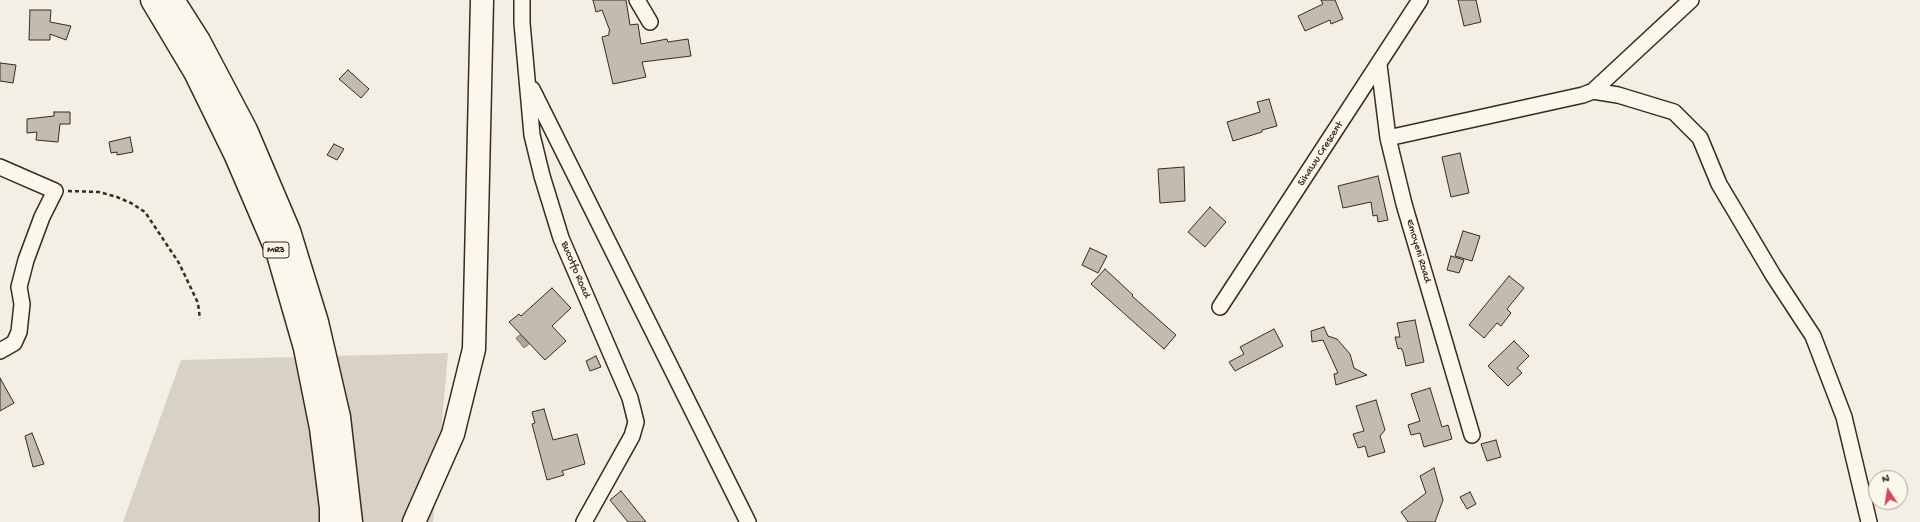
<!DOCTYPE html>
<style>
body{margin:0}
#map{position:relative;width:1920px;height:522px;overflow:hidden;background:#f3efe4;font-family:"Gochi Hand",sans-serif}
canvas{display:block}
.north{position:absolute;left:1868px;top:470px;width:40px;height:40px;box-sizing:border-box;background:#fbf7ec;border:1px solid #aea59a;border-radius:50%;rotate:348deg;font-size:11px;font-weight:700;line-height:16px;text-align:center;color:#3b2a1e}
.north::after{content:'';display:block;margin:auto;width:14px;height:18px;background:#d1495b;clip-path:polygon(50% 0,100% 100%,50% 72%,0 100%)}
</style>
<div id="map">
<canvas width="1920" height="522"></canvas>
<div class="north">N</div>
</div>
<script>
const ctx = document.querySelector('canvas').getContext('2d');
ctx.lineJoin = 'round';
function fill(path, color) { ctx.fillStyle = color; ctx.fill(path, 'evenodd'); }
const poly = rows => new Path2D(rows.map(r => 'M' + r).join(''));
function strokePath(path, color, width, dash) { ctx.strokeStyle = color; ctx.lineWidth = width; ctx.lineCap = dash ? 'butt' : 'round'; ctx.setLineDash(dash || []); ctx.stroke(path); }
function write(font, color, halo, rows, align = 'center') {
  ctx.font = font + ' "Gochi Hand",sans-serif'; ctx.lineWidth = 3; ctx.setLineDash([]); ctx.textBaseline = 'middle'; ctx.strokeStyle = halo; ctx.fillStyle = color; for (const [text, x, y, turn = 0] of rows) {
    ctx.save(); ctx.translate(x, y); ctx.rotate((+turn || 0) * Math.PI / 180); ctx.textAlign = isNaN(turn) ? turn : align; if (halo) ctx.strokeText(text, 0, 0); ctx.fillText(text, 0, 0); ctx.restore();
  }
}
const green = poly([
 [448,353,433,522,123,522,181,360]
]);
const water = poly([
 [526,330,534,340,524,348,516,338,526,330]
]);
const building = poly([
 [593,0,626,0,630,25,638,24,641,44,667,39,668,42,688,39,691,56,642,62,646,77,613,84,602,37,609,35,609,31,610,31,602,10,596,12,593,0],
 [1321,0,1335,0,1343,19,1331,24,1330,20,1305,31,1298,16,1323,4,1321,0],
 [1458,0,1476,0,1481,22,1464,26,1458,0],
 [30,10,51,10,50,22,71,26,66,40,50,34,50,40,29,40,30,10],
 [0,63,16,65,13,83,0,81,0,63],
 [348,70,369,89,361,98,339,79,348,70],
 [1269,99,1277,126,1262,130,1262,132,1233,141,1227,122,1260,112,1257,102,1269,99],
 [54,112,70,112,70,124,60,124,58,142,36,140,37,132,27,133,27,119,54,116,54,112],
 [130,137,133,152,117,155,117,152,111,153,109,142,130,137],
 [334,144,344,149,337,160,327,155,334,144],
 [1460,153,1469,193,1451,197,1442,157,1460,153],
 [1184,167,1185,201,1160,203,1158,169,1184,167],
 [1378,176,1388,220,1378,222,1377,215,1373,216,1371,202,1343,208,1338,186,1378,176],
 [1210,207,1226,222,1205,247,1188,232,1210,207],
 [1463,231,1480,236,1472,261,1455,256,1463,231],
 [1090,248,1107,256,1098,273,1082,265,1090,248],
 [1451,256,1464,260,1459,273,1447,270,1451,256],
 [1105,269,1133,295,1132,296,1176,335,1164,349,1091,284,1105,269],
 [1509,276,1524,288,1507,309,1511,313,1501,326,1497,323,1484,338,1469,325,1509,276],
 [552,288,571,308,552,326,566,341,545,360,509,322,519,314,521,316,552,288],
 [1415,320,1424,362,1406,366,1403,352,1401,348,1398,349,1395,337,1400,337,1397,323,1415,320],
 [1324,327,1328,336,1337,339,1350,354,1354,368,1367,375,1336,385,1334,374,1338,373,1323,340,1312,342,1311,331,1324,327],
 [1274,329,1283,346,1235,371,1229,362,1244,354,1240,347,1274,329],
 [1514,341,1529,356,1517,368,1522,373,1508,386,1488,366,1514,341],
 [596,356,601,367,590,371,586,361,596,356],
 [0,378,14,403,0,411,0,378],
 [1430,388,1442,427,1448,425,1452,439,1424,447,1420,433,1411,435,1408,425,1420,421,1411,394,1430,388],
 [1376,400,1385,430,1380,436,1385,452,1368,457,1365,446,1358,448,1353,434,1364,431,1356,406,1376,400],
 [544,409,553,440,577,434,585,464,562,471,564,475,547,480,532,424,535,423,532,412,544,409],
 [32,433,44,464,33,467,25,436,32,433],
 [1496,440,1501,457,1487,461,1481,444,1496,440],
 [1434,468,1443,500,1435,522,1408,522,1401,512,1426,493,1420,476,1434,468],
 [621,491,646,522,628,522,610,500,621,491],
 [1470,492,1476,504,1467,509,1460,497,1470,492]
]);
const path = poly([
 [68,191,99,192,117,197,131,203,145,212,179,263,198,303,200,319]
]);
const minor = poly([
 [522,0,522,23,532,135,542,176,561,238,630,398,636,422,632,436,584,522],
 [637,0,650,22],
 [1379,65,1388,138,1404,204,1472,435],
 [532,89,748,522],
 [1593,91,1618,95,1674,112,1700,138,1719,184,1773,275,1813,336,1844,417,1869,522],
 [1388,138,1583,95,1593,91,1691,0],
 [0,167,55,191,42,217,26,260,19,287,22,304,19,332,14,343,0,351],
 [1220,307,1420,0]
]);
const highway = poly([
 [152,0,195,72,236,156,278,254,305,348,321,428,331,508,331,522],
 [173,0,199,41,246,130,289,231,317,322,339,417,351,522],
 [414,522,453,434,474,349,482,0]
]);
const shields = [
 [276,250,26]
];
const shieldNames = [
 ["MR3",276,250]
];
const streetNames = [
 ["Sihawu Crescent",1321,154,-57],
 ["Emoyeni Road",1418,251,74],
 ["Bucotfo Road",575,270,67]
];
fill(green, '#d8d1c6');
fill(water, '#afa69a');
strokePath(water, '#817468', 1);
fill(building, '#c3bbb0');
strokePath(building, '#3b2a1e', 1);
strokePath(minor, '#3b2a1e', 18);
strokePath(highway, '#3b2a1e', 25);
strokePath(path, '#3b2a1e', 2.5, [4, 3]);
strokePath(minor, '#fbf7ec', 15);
strokePath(highway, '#fbf7ec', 22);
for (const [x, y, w] of shields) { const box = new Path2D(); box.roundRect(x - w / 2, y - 8, w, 16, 3); ctx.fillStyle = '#fbf7ec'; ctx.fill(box); strokePath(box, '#3b2a1e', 1); }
write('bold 10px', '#3b2a1e', null, shieldNames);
write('11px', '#3b2a1e', '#fbf7ec', streetNames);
</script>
